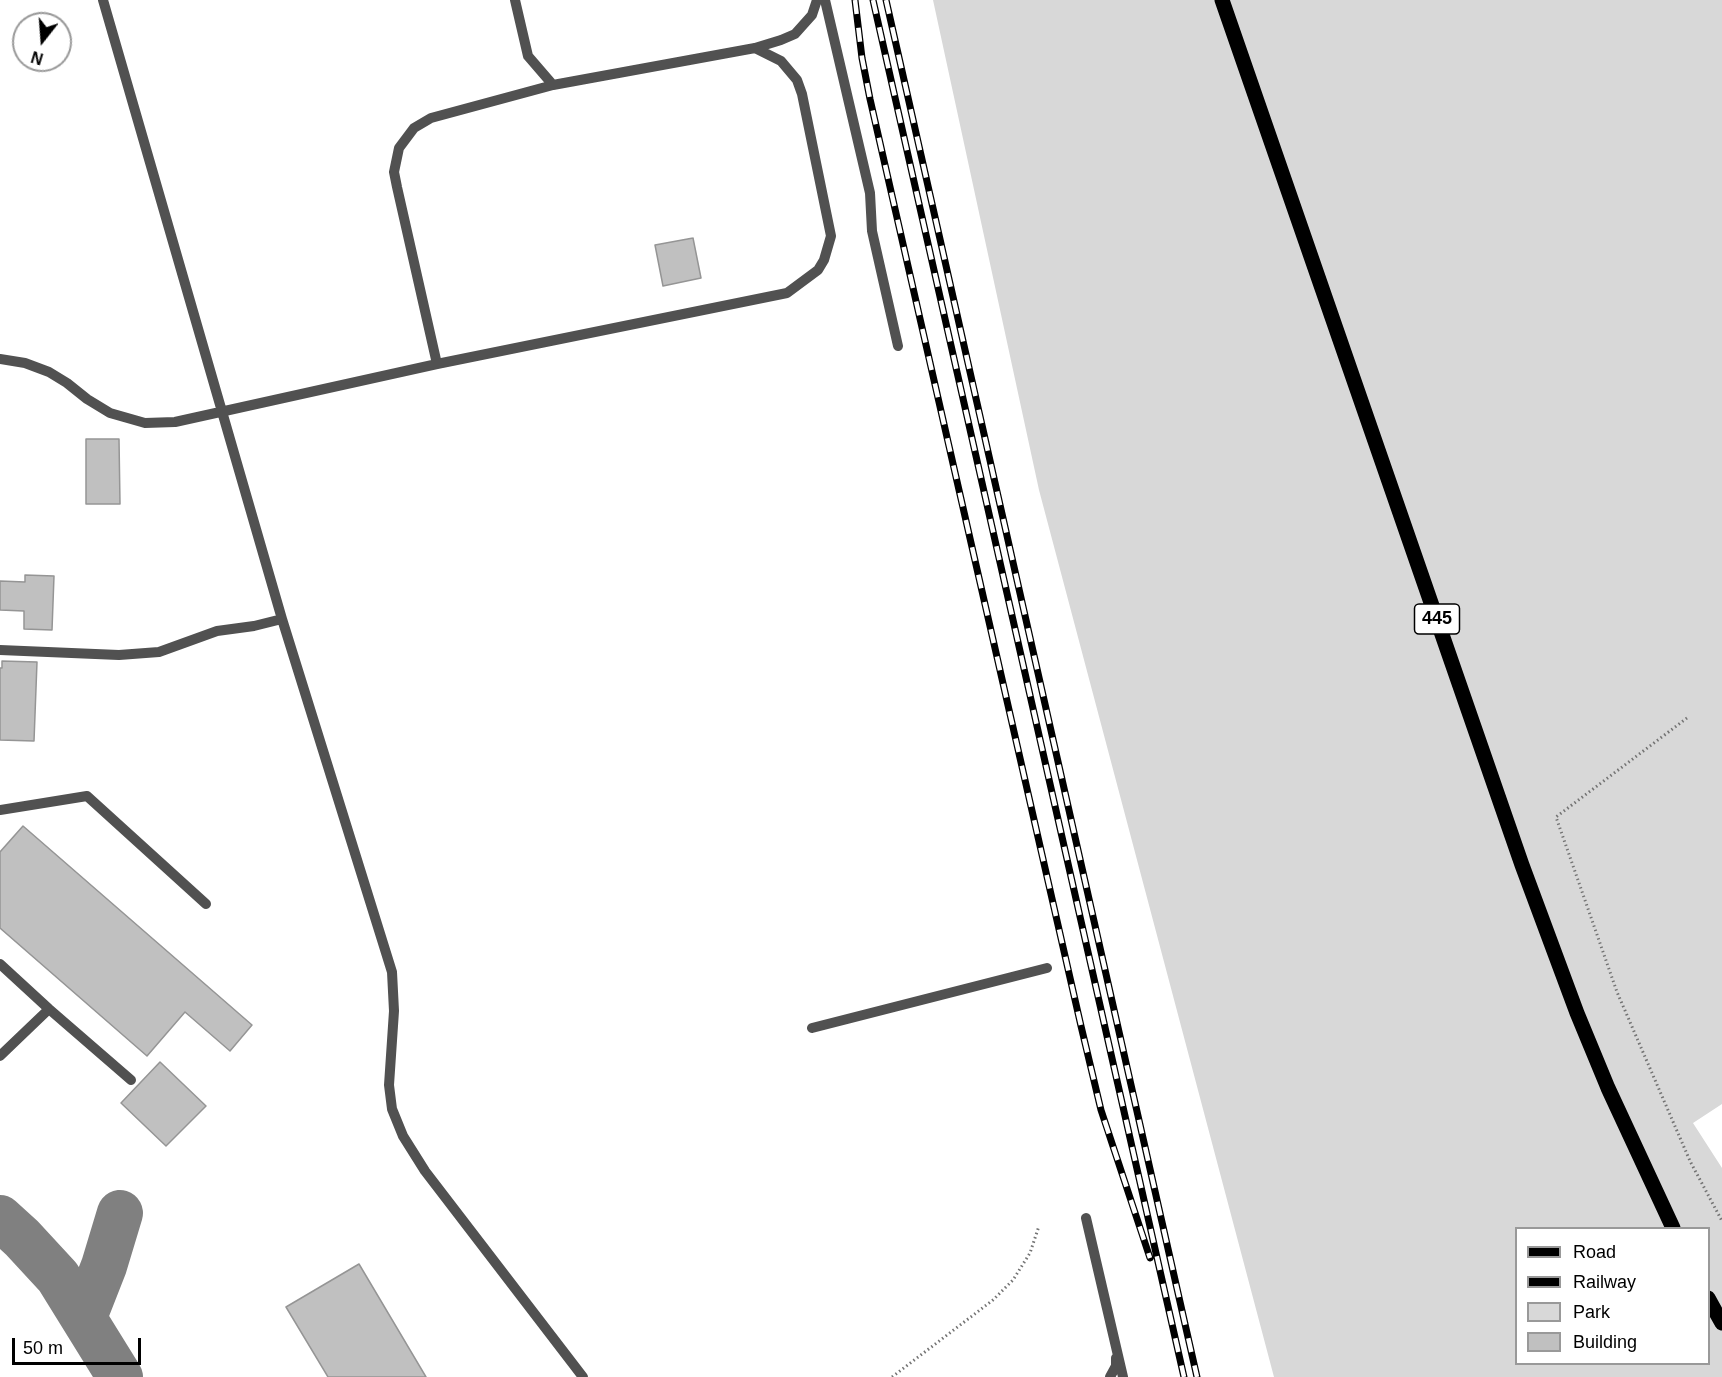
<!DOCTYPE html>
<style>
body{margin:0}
#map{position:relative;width:1722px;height:1377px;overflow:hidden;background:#fff;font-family:Arial,sans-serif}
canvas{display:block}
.legend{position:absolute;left:1515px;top:1227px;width:195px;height:138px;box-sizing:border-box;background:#fff;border:2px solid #999;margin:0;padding:8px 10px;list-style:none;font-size:18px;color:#000}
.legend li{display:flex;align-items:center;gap:12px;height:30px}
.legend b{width:30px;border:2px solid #999}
.north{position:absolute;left:12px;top:12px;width:60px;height:60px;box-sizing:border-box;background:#fff;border:2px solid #999;border-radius:50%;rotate:197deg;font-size:16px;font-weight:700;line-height:24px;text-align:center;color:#000}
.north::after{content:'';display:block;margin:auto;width:21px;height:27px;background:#000;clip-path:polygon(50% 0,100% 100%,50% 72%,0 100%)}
.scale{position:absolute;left:12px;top:1338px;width:129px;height:27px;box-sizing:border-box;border:3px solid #000;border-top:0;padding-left:8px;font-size:18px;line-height:21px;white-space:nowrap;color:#000;-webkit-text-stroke:4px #fff;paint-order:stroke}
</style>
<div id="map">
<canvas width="1722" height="1377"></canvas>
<ul class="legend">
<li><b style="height:8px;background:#000"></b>Road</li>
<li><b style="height:8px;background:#000"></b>Railway</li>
<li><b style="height:16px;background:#d8d8d8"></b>Park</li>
<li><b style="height:16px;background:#c0c0c0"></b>Building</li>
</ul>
<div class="north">N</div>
<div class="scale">50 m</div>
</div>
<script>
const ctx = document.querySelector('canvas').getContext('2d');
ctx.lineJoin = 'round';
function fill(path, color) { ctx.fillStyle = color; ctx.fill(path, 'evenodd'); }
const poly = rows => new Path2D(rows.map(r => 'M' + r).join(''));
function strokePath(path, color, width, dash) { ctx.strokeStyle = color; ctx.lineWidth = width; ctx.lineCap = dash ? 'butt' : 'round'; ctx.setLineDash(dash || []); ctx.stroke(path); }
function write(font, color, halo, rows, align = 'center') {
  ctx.font = font + ' Arial,sans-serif'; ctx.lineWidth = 4.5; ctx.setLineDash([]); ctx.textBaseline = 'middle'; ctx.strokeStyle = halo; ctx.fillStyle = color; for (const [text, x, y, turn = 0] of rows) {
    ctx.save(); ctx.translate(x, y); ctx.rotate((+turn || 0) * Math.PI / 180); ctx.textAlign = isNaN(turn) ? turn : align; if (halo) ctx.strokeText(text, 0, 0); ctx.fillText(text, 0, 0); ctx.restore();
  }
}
const green = poly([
 [933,0,1722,0,1722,1104,1693,1123,1722,1168,1722,1377,1274,1377,1039,490],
 [1516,1228,1708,1228,1708,1364,1516,1364]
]);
const taxiway = poly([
 [0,1218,22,1238,58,1277,120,1377],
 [84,1317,104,1266,120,1213]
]);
const building = poly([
 [693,238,701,278,663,286,655,245,693,238],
 [86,439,119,439,120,504,86,504,86,439],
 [25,575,54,576,52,630,24,629,24,611,0,610,0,581,25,582,25,575],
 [2,661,37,662,34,741,0,740,0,668,2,668,2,661],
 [23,826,252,1025,230,1051,185,1012,147,1056,0,928,0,852,23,826],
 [160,1062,206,1106,166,1146,121,1103,160,1062],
 [359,1264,426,1377,328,1377,286,1307,359,1264]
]);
const path = poly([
 [1687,718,1556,817,1617,992,1690,1161,1722,1221],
 [892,1377,993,1300,1013,1280,1030,1253,1039,1226]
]);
const service = poly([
 [103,0,282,619,392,972,394,1011,389,1085,392,1109,403,1136,425,1171,583,1377],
 [515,0,528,56,553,85,755,48,781,40,795,34,812,15,817,0],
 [825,0,870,193,872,231,898,346],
 [0,359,25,363,49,372,67,383,87,399,110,413,145,423,175,422,437,364,787,293,818,270,824,260,831,236,802,94,797,80,781,61,755,48],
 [437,364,397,187,394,172,399,148,414,128,431,118,553,85],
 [0,650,119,655,159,652,217,631,254,626,282,619],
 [0,810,87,796,206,904],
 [0,964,49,1009,131,1080],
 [812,1028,1047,968],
 [0,1056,49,1009],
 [1086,1218,1123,1377],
 [1110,1377,1116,1366,1116,1358]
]);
const primary = poly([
 [1222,0,1522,865,1577,1013,1608,1088,1673,1228],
 [1708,1298,1722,1323]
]);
const rail = poly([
 [855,0,862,58,870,99,1081,1026,1101,1110,1150,1258],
 [873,0,1184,1377],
 [886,0,1197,1377]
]);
const shields = [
 [1437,619,45]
];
const shieldNames = [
 ["445",1437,619]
];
fill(green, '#d8d8d8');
strokePath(taxiway, '#808080', 46);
fill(building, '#c0c0c0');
strokePath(building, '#959595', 1.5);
strokePath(primary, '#dbdbdb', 16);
strokePath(path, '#737373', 3, [1.5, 3]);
strokePath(service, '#515151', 10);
strokePath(primary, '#000', 15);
strokePath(rail, '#000', 7);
strokePath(rail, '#fff', 4.5, [14]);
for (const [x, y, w] of shields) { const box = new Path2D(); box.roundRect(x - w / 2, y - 15, w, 30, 4.5); ctx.fillStyle = '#fff'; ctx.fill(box); strokePath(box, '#000', 1.5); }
write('bold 18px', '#000', null, shieldNames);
</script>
